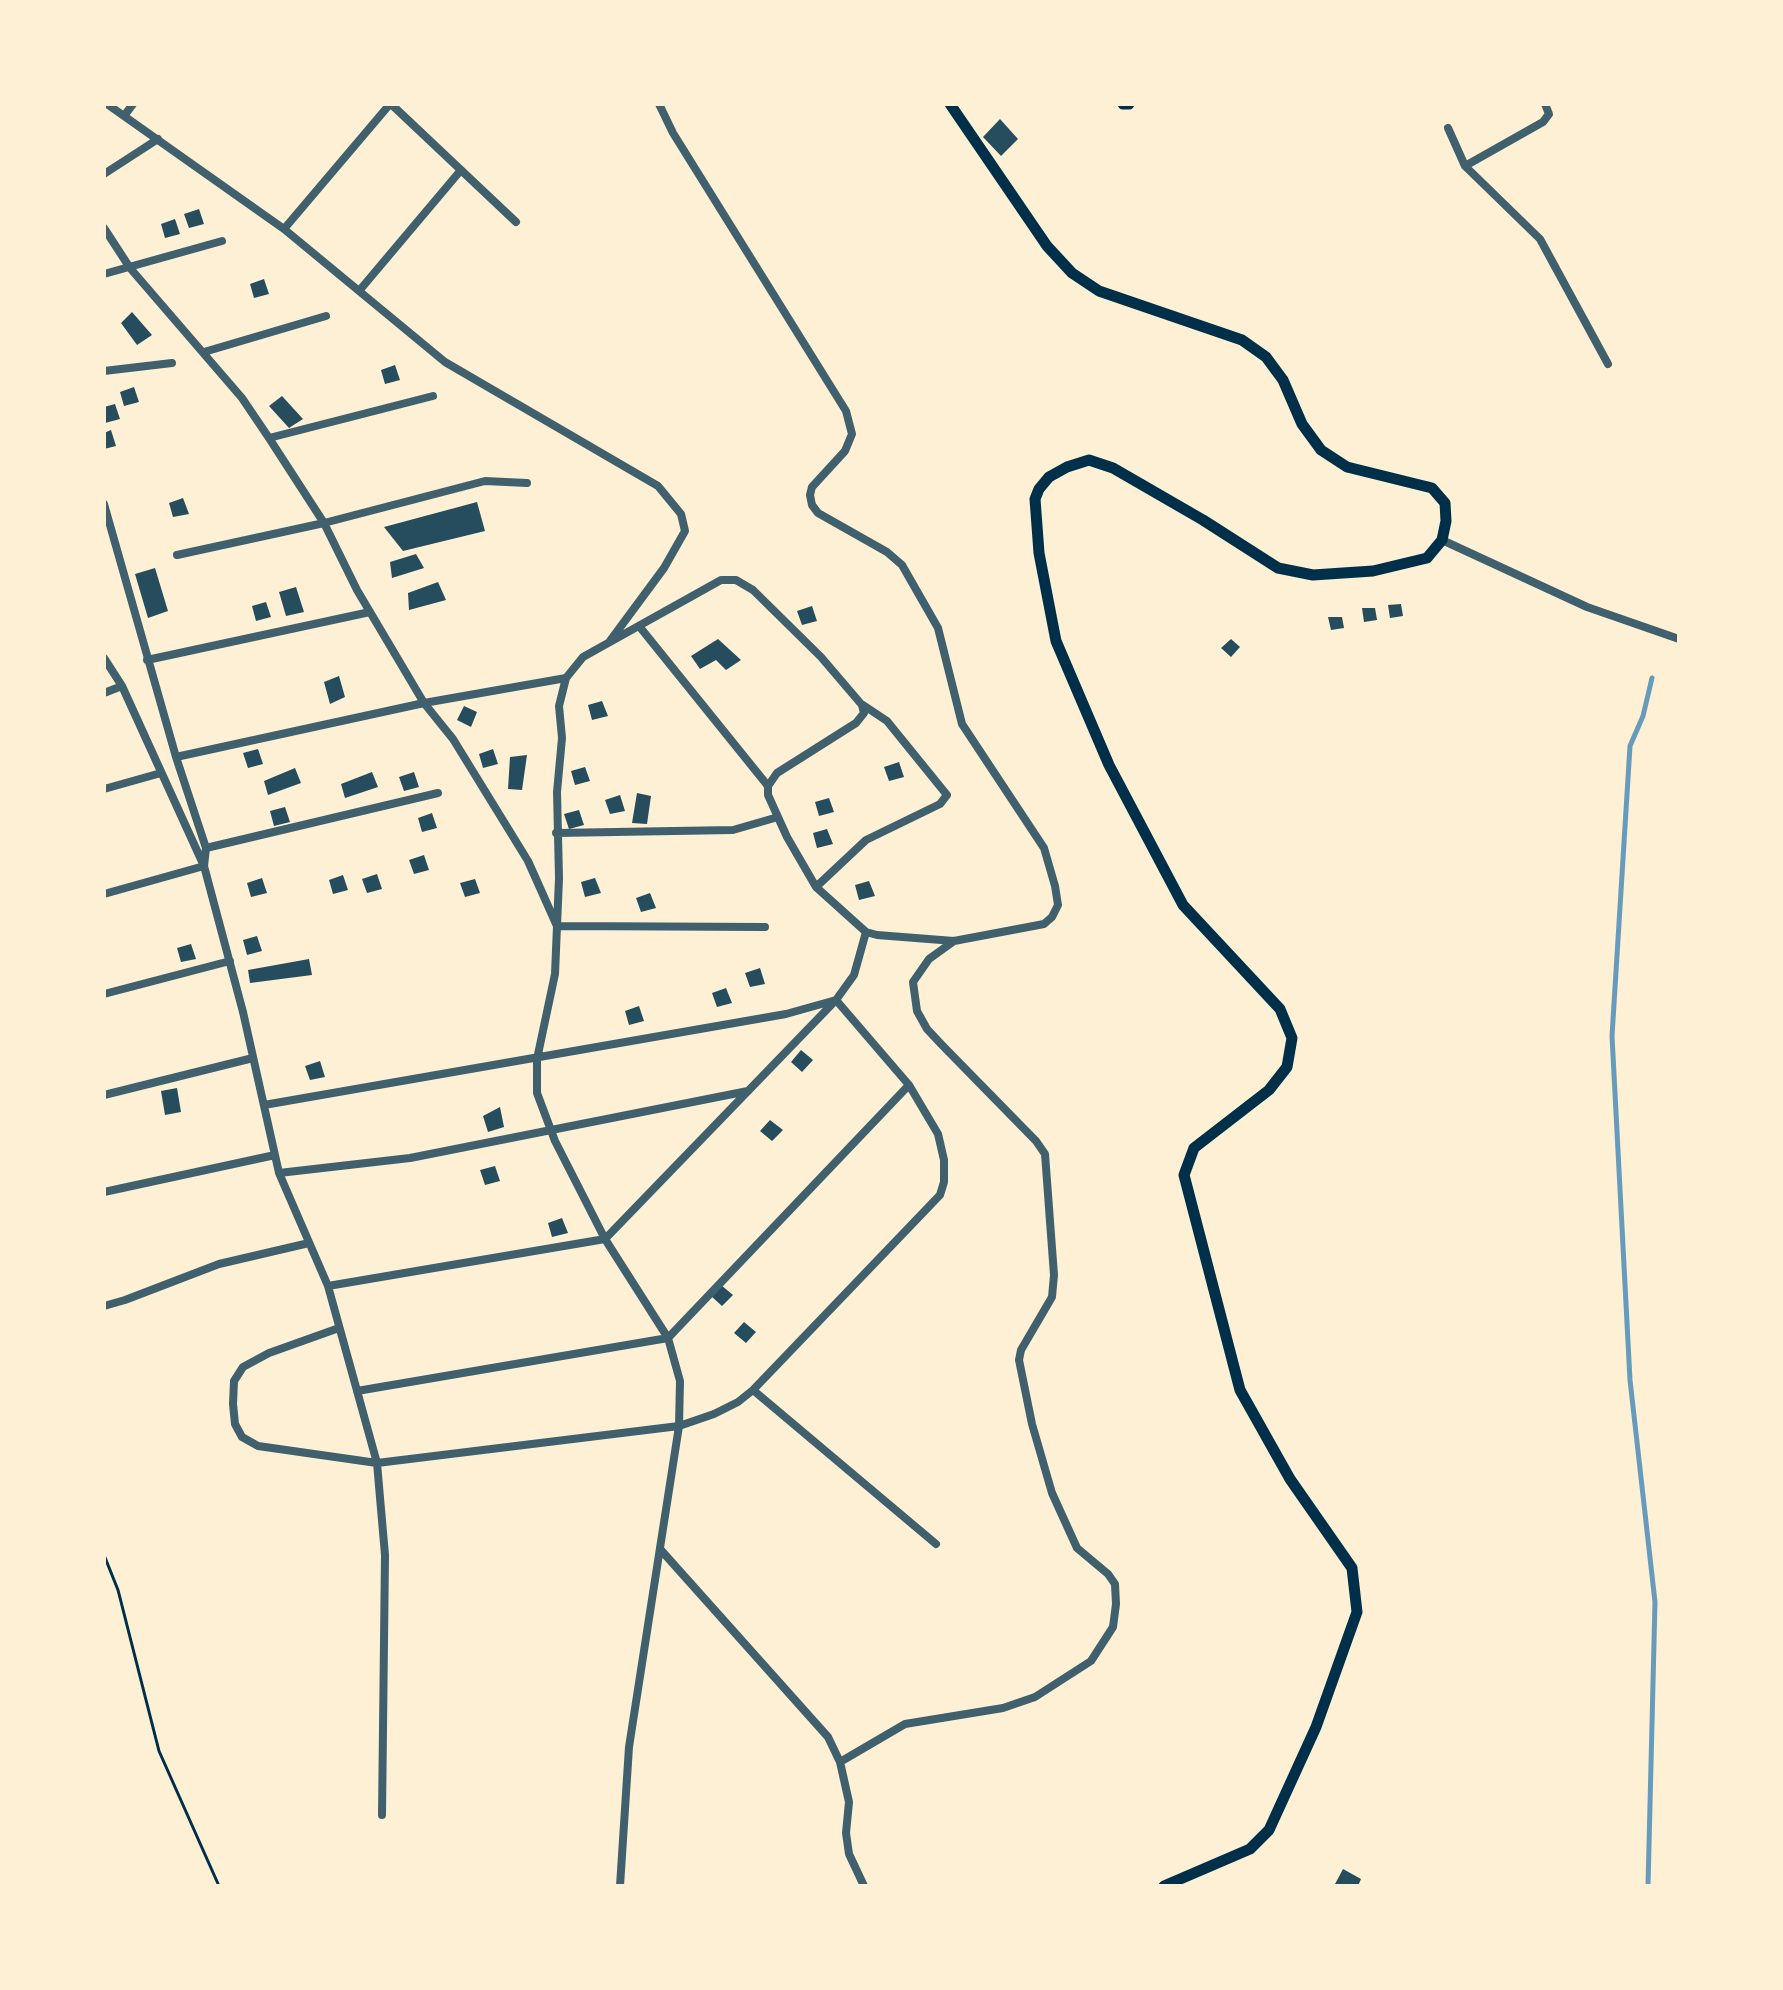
<!DOCTYPE html>
<style>
body{margin:0}
#map{position:relative;width:1783px;height:1990px;overflow:hidden;background:#fdf0d5;font-family:"Sofia Sans Condensed",sans-serif}
canvas{display:block}
.frame{position:absolute;inset:0;border:106px solid #fdf0d5;pointer-events:none}
</style>
<div id="map">
<canvas width="1783" height="1990"></canvas>
<div class="frame"></div>
</div>
<script>
const ctx = document.querySelector('canvas').getContext('2d');
ctx.lineJoin = 'round';
const poly = rows => new Path2D(rows.map(r => 'M' + r).join(''));
function strokePath(path, color, width, dash) { ctx.strokeStyle = color; ctx.lineWidth = width; ctx.lineCap = dash ? 'butt' : 'round'; ctx.setLineDash(dash || []); ctx.stroke(path); }
function fill(path, color) { ctx.fillStyle = color; ctx.fill(path, 'evenodd'); }
const stream = poly([
 [1648,1886,1655,1602,1630,1380,1612,1036,1630,746,1643,716,1652,678]
]);
const building = poly([
 [1000,119,1018,139,1001,156,983,137],
 [199,209,204,224,189,228,184,214],
 [175,219,180,234,165,238,161,224],
 [264,279,269,294,254,298,250,284],
 [132,312,152,335,137,345,121,323],
 [395,365,400,380,385,384,381,370],
 [134,387,139,402,124,406,120,392],
 [282,396,303,419,289,428,269,406],
 [115,404,120,419,105,423,104,407],
 [111,430,116,446,104,449,104,433],
 [183,498,189,514,173,517,169,503],
 [477,502,485,531,403,551,384,527],
 [416,554,424,568,392,578,390,562],
 [155,568,168,611,148,618,135,574],
 [438,582,446,600,409,610,408,593],
 [296,587,304,612,286,616,279,592],
 [266,602,271,617,256,621,252,606],
 [1401,604,1403,616,1390,618,1388,605],
 [812,606,817,621,802,625,797,611],
 [1362,608,1375,608,1377,620,1364,622],
 [1328,617,1342,617,1344,628,1331,630],
 [718,639,741,660,726,670,716,660,700,669,691,656],
 [1231,639,1240,647,1231,657,1221,648],
 [339,676,345,697,330,704,324,682],
 [602,701,608,716,592,720,588,705],
 [464,706,477,712,471,727,457,720],
 [258,749,263,764,248,768,243,753],
 [493,749,498,764,483,768,479,754],
 [527,755,522,790,508,789,510,757],
 [899,762,904,777,889,781,884,767],
 [585,767,590,781,575,785,571,771],
 [295,768,301,783,268,795,264,781],
 [372,772,378,787,345,798,341,784],
 [414,772,419,787,404,791,399,777],
 [637,793,651,796,647,824,632,823],
 [620,795,625,811,610,814,605,800],
 [829,798,834,812,819,816,815,802],
 [285,807,290,822,274,826,270,811],
 [579,810,584,825,569,829,564,814],
 [432,813,437,828,422,832,418,818],
 [827,829,833,844,817,848,813,833],
 [424,855,429,870,414,874,409,860],
 [377,874,382,889,367,893,362,879],
 [343,875,348,890,333,894,329,880],
 [262,878,267,893,251,897,247,883],
 [595,878,601,893,585,897,581,882],
 [475,879,480,893,465,897,460,883],
 [869,881,875,896,859,900,855,885],
 [650,893,656,908,641,912,636,898],
 [257,936,262,951,247,955,243,940],
 [191,944,196,959,181,962,177,948],
 [309,959,312,975,250,983,248,970],
 [760,968,765,984,750,987,745,973],
 [726,988,732,1003,717,1007,712,993],
 [639,1006,644,1021,629,1025,625,1011],
 [801,1050,813,1060,802,1072,791,1062],
 [320,1061,325,1077,310,1080,305,1066],
 [177,1088,181,1112,165,1115,161,1091],
 [500,1107,504,1127,488,1132,483,1116],
 [770,1120,783,1130,772,1141,760,1131],
 [495,1166,500,1181,485,1185,480,1170],
 [562,1218,568,1233,552,1237,548,1223],
 [721,1285,733,1295,722,1306,711,1296],
 [744,1322,756,1332,746,1343,734,1333],
 [1343,1869,1361,1879,1358,1886,1334,1886]
]);
const path = poly([
 [104,1555,118,1590,159,1751,219,1886]
]);
const minor = poly([
 [107,104,284,229,445,362,658,486,681,514,685,531,664,568,610,641],
 [391,104,516,222],
 [659,104,673,133,846,411,852,434,845,451,812,487,810,495,812,505,818,513,887,552,902,565,938,628,962,724,1044,848,1055,886,1058,905,1052,917,1044,924,954,941,877,935,866,932,816,887,787,837,768,795,768,786,777,773,856,723,864,713,862,705,821,657,753,590,736,580,721,580,583,657,566,678,559,706,562,738,557,792,559,878,557,926,765,927],
 [124,116,133,104],
 [1448,128,1465,166,1540,239,1608,364],
 [1465,166,1543,122,1549,114,1545,104],
 [104,174,158,139],
 [104,228,130,268,242,398,269,438,324,523,357,590,424,703,453,739,528,861,557,926,555,974,537,1059,537,1093,555,1141,605,1239,668,1338,680,1381,679,1426,629,1747,620,1886],
 [284,229,390,104],
 [104,274,222,241],
 [359,291,461,170],
 [204,352,326,316],
 [104,371,172,363],
 [269,438,433,396],
 [104,504,176,757,206,848,204,866,243,1012,279,1173,410,1158,748,1091],
 [1442,540,1587,607,1679,639],
 [177,555,324,523,485,481,527,483],
 [639,626,768,786],
 [104,658,122,686,204,866,104,894],
 [147,660,370,612],
 [104,693,122,686],
 [176,757,424,703,566,678],
 [104,789,161,773],
 [556,833,733,830,778,817],
 [206,848,438,793],
 [816,887,866,840,940,804,947,795,887,721,863,705],
 [104,994,230,961],
 [104,1095,253,1058],
 [264,1105,786,1014,836,1000,909,1085,938,1134,944,1160,944,1182,940,1195,753,1390,738,1402,714,1414,679,1426,377,1463,258,1446,242,1437,235,1424,233,1404,234,1381,243,1367,269,1353,339,1328],
 [279,1173,328,1286,377,1463,385,1555,382,1815],
 [104,1192,275,1155],
 [328,1286,605,1239,836,1000,854,975,866,932],
 [104,1306,125,1300,219,1264,309,1243],
 [753,1390,936,1544],
 [357,1391,668,1338,909,1085],
 [660,1549,828,1737,840,1762,849,1802,846,1833,849,1854,864,1886],
 [840,1762,905,1724,1003,1708,1035,1697,1091,1661,1113,1627,1116,1604,1115,1584,1108,1574,1077,1548,1052,1493,1032,1424,1019,1360,1021,1350,1052,1297,1054,1275,1045,1154,1036,1141,942,1045,927,1029,917,1011,913,982,929,959,954,941]
]);
const secondary = poly([
 [950,104,1047,246,1072,273,1099,291,1242,340,1266,357,1283,380,1302,424,1321,450,1347,467,1432,488,1445,503,1446,521,1442,540,1427,558,1373,571,1313,575,1278,568,1203,520,1113,468,1089,460,1067,467,1049,477,1039,489,1035,499,1039,553,1056,641,1109,765,1183,905,1280,1009,1292,1038,1287,1067,1269,1090,1194,1148,1184,1175,1240,1390,1290,1479,1352,1568,1357,1612,1316,1727,1269,1830,1250,1849,1164,1886],
 [1123,104,1129,104]
]);
strokePath(stream, '#669bbc', 5);
fill(building, '#264d5e');
strokePath(path, '#003049', 3);
strokePath(minor, '#3f606c', 8);
strokePath(secondary, '#003049', 11);
</script>
